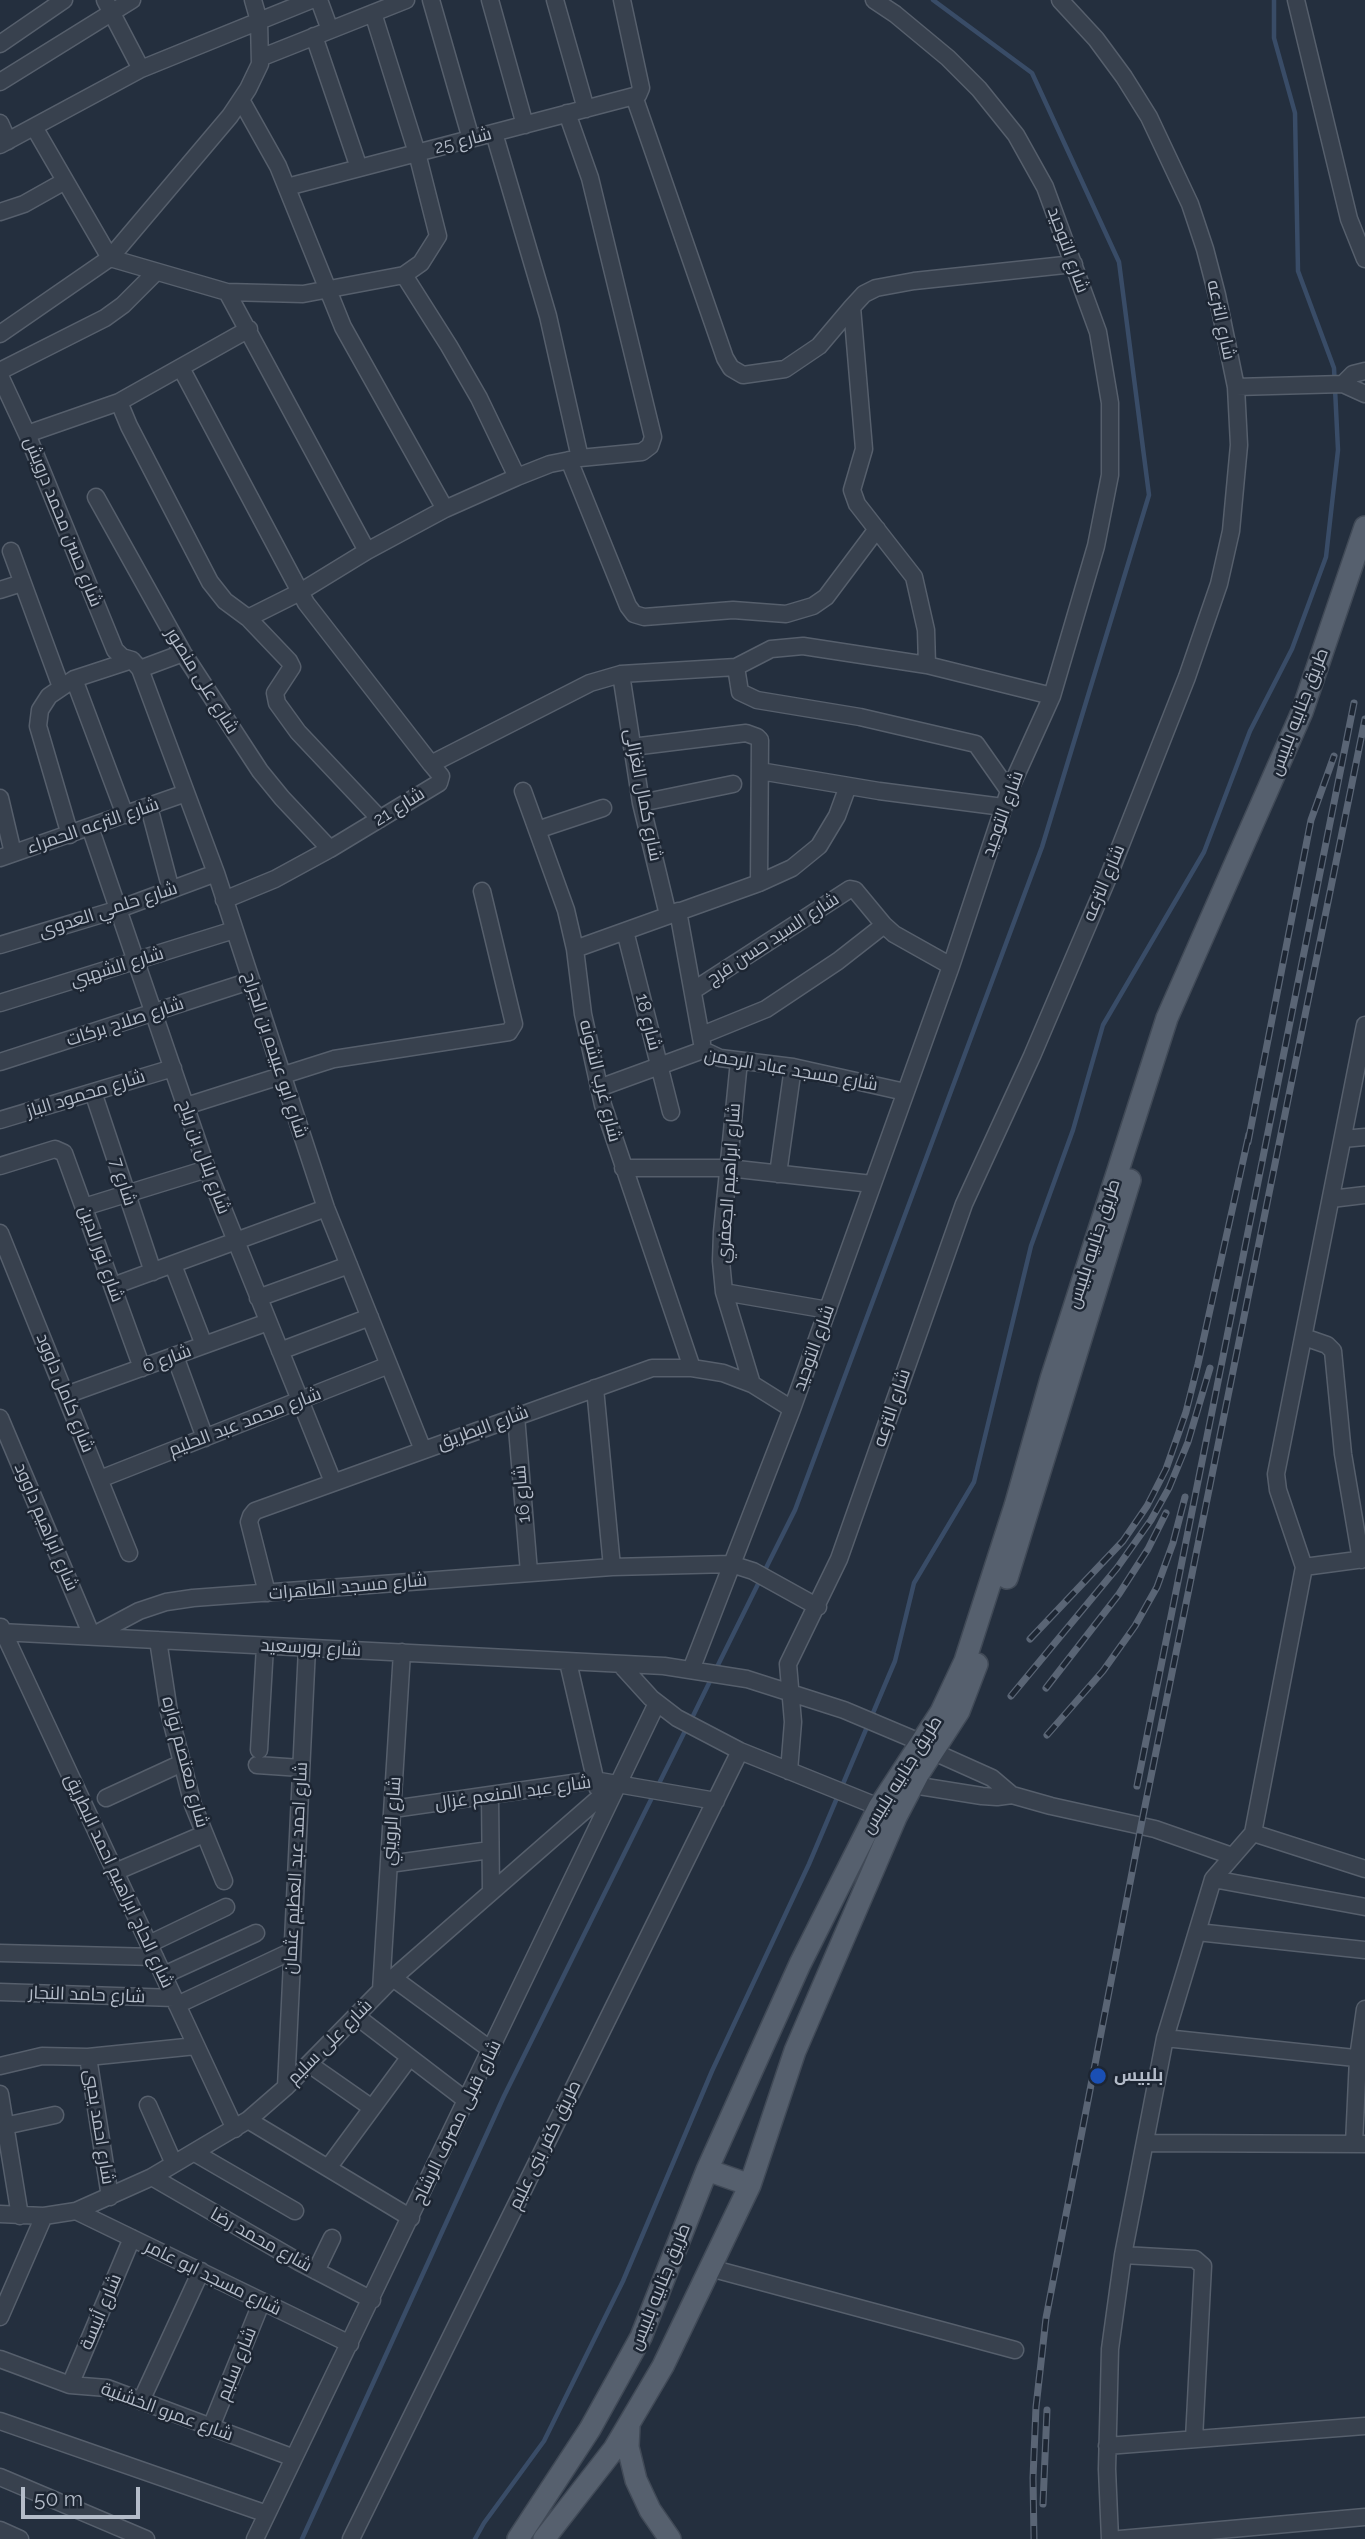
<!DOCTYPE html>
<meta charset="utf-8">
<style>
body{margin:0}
#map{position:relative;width:1365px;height:2539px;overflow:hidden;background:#242f3e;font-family:Raleway,sans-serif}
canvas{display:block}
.scale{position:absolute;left:21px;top:2487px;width:119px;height:32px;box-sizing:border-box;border:4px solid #b4bcc9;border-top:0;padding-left:9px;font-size:21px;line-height:24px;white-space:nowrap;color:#b4bcc9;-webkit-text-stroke:5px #1d2633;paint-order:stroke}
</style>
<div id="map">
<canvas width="1365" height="2539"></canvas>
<div class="scale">50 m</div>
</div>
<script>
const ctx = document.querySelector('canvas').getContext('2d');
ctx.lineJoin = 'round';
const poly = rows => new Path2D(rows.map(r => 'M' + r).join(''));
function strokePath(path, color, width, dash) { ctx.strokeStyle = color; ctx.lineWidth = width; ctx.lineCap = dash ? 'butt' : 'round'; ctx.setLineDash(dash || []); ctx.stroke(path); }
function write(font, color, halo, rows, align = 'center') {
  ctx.font = font + ' Raleway,Cairo,sans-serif'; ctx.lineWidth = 5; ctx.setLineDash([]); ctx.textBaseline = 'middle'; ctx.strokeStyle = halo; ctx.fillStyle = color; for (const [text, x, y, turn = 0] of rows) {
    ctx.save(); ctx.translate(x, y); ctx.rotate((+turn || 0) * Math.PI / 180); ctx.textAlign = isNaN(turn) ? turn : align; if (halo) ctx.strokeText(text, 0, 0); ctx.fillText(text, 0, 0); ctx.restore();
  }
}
const stream = poly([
 [764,1572,795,1510,1042,847,1149,495,1119,262,1032,73,933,0],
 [716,1669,760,1580],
 [691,1720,712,1677],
 [302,2539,504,2096,687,1727],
 [475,2539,484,2523,544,2441,623,2281,712,2071,809,1864,895,1661,914,1583,974,1482,1031,1246,1073,1130,1103,1025,1204,852,1250,731,1292,649,1326,557,1338,450,1334,368,1298,271,1295,113,1274,38,1274,0]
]);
const minor = poly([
 [105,0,141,69],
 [319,0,330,30],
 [431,0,471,139],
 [490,0,525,125],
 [555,0,586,109],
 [1296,0,1349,219,1365,259],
 [314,36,359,168],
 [0,44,64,0],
 [260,58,406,0],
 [0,82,132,0],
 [634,96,725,358,731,368,743,375,785,369,819,346,852,307,864,449,852,490,857,504,914,577,926,630,927,665],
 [241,100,278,166,343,327,445,509],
 [0,123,8,141],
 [34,127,110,258,227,292,303,294,404,275,421,263,438,236,417,153,373,13],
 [494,133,548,316,580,458],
 [0,145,141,69,311,0],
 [287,187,638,95,641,88,622,0],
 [0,212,24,204,65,181],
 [404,275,449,346,479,398,517,477],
 [227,292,367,551],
 [852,307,864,294,876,288,914,281,1074,264],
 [249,329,119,402,129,426,210,582,225,601,248,618,289,661,292,667,275,693,277,703,298,732,380,819],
 [0,334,110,258,230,116,248,89,260,64,259,21,253,0],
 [181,368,306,603,431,764],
 [0,371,105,318,123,305,156,272],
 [0,376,27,434,115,650,122,657,132,660],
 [1343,384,1353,374,1365,371],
 [1236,387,1343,384,1365,394],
 [27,434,119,402],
 [569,460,628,606,634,614,644,617,733,610,786,614,813,606,826,597,877,529],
 [96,497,183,653,260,771,282,798,330,849],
 [11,551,61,687],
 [0,590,22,583],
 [248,618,300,592,367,551,445,509,517,477,550,464,580,458,642,452,650,446,653,437,590,178,567,113],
 [132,660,140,669,216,873,326,1208,423,1450],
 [736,667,740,692,757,700,860,717,976,744,1009,791],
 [140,669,183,653],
 [621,674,641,803,668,915],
 [74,679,125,815],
 [632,747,746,733,757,737,760,740,759,883],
 [760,771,879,791,1003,807],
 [523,791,566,910,575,949,583,1014,603,1105,692,1368],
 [0,798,13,853],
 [641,803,733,784],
 [149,807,171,890],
 [90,827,207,1169,333,1482],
 [537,830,603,808],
 [70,835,38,726,40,710,49,696,74,679,132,660],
 [0,858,186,793],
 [224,900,275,879,330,849,439,783,441,776,431,764,590,683,621,674,736,667,771,649,803,646,927,665,1052,696],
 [678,911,702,1043],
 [625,931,671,1112],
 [0,945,119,909,216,873],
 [575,949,759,883,792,868,819,846,837,816,848,786],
 [694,990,850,889,855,890,884,925,894,934,951,966],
 [0,1003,234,930],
 [1365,1025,1276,1474,1278,1490,1304,1567,1365,1559],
 [702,1035,766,1009,838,961,884,925],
 [739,1061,722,1232,721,1261,724,1292,752,1384],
 [0,1062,250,981],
 [599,1088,703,1050,720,1058,793,1067,905,1092],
 [93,1092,153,1272],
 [186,1106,334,1059,509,1032,514,1024,482,891],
 [0,1120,173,1068],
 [1343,1139,1365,1137],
 [0,1166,55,1149,64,1153,142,1368],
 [623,1168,728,1168,872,1184],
 [778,1174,793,1067],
 [1331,1199,1365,1195],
 [84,1207,207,1169],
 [0,1233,129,1553],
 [173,1265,204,1345],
 [113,1286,326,1208],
 [724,1292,828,1310],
 [258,1298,349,1265],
 [1304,1337,1327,1345,1333,1351,1343,1454,1361,1560],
 [280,1351,370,1317],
 [175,1356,205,1438],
 [595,1388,612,1567],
 [66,1395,268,1322],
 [516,1416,529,1572],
 [0,1418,92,1636,139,1611,166,1602,193,1598,612,1567,731,1564,753,1571,818,1607],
 [100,1479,389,1365],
 [1304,1567,1253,1833,1213,1879,1365,1907],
 [267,1593,249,1522,251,1516,255,1511,652,1368,692,1368,723,1373,752,1384,792,1409],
 [1,1627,235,2129],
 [0,1632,664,1666,747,1679,844,1710,920,1742],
 [158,1640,169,1712,193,1805,224,1881],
 [568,1662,597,1787],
 [621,1665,651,1698,677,1718,740,1751,879,1807],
 [691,1670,792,1409,951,966,1009,791,1052,696,1096,546,1110,475,1110,403,1098,332,1045,187,1016,135,979,89,948,58,895,14,874,0],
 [259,1750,265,1646],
 [934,1752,992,1778,1012,1795],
 [257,1765,301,1768],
 [789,1771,793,1722,788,1664,839,1559,964,1204,1032,1056,1107,880,1187,677,1219,584,1231,531,1239,445,1236,387,1217,295,1205,249,1190,204,1149,117,1124,77,1096,39,1060,0],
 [913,1785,982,1796,997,1797,1012,1795,1051,1806,1155,1829,1232,1856],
 [490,1795,491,1892],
 [106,1798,182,1763],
 [393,1809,594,1780,716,1801],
 [1253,1833,1365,1869],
 [389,1864,490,1850],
 [115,1872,204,1834],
 [1197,1932,1365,1950],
 [149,1944,226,1907],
 [0,1953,155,1957],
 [164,1975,256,1933],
 [393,1978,491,2050],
 [381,1990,402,1652],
 [0,1992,174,1998],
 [177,2005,292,1951],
 [356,2016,467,2101],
 [1165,2038,1365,2059],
 [88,2057,110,2197],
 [309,2064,372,2108],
 [0,2066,42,2056,88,2057,196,2046],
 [286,2087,307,1648],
 [0,2094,20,2216],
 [148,2105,174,2164],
 [248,2120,411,2218],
 [0,2127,55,2115],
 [1145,2143,1365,2144],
 [1354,2144,1358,2058,1365,2009],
 [195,2153,295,2211],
 [328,2168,409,2058],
 [152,2177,299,2262,372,2300],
 [76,2211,350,2344],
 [0,2214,44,2216,76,2211,152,2177,248,2120,286,2087,393,1978,615,1784],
 [1123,2255,1195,2259,1203,2266,1194,2439],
 [710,2268,1015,2350],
 [316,2271,332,2238],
 [0,2317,44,2216],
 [0,2359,70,2385,107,2388,294,2458],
 [70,2385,132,2238],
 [141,2401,201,2271],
 [0,2421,267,2514],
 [211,2427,262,2301],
 [1107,2446,1365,2426],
 [0,2477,146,2539],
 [0,2530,20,2539],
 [255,2539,657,1703],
 [351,2539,740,1751],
 [1110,2539,1107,2469,1110,2349,1123,2255,1165,2038,1213,1879],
 [1120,2539,1365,2517]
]);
const major = poly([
 [1007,1578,1130,1180],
 [707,2170,750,2185],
 [629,2426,628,2447,636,2480,650,2510,670,2539],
 [518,2539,590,2429,641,2337,707,2170,800,1964,879,1807,941,1712,965,1661,1015,1506,1051,1379,1167,1018,1302,712,1365,527],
 [544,2539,614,2449,663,2366,750,2185,795,2051,896,1817,919,1773,959,1711,977,1664]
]);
const rail = poly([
 [1248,1142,1311,820,1334,756],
 [1030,1639,1123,1541,1147,1506,1166,1469,1186,1412,1198,1364,1249,1134],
 [1046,1688,1119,1594,1148,1549,1166,1513],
 [1011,1696,1117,1568,1151,1520,1169,1488,1188,1442,1210,1368],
 [1047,1735,1103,1671,1135,1626,1157,1587,1173,1543,1185,1497],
 [1137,1786,1354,703],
 [1043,2504,1047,2410],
 [1034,2539,1033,2478,1036,2407,1046,2318,1141,1826,1365,719]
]);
const markers = [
 [1098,2076,9,"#1a4fb4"]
];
const streetNames = [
 ["شارع 25",463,141,-15],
 ["شارع التوحيد",1068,250,70],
 ["شارع الترعه",1221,320,78],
 ["شارع حسن محمد درويش",63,522,68],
 ["شارع على منصور",202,681,58],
 ["طريق جنابيه بلبيس",1299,712,-69],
 ["شارع كمال الغزالى",643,795,79],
 ["شارع 21",399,807,-32],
 ["شارع التوحيد",1003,814,-70],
 ["شارع الترعه الحمراء",93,826,-19],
 ["شارع الترعه",1104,883,-67],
 ["شارع حلمي العدوى",108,910,-18],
 ["شارع السيد حسن فرج",773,939,-33],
 ["شارع الشهبي",117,967,-17],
 ["شارع صلاح بركات",125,1022,-18],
 ["شارع 18",648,1022,76],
 ["شارع ابو عبيده بن الجراح",275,1055,72],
 ["شارع مسجد عباد الرحمن",791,1070,10],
 ["شارع غرب الشونه",600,1081,76],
 ["شارع محمود الباز",86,1094,-17],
 ["شارع بلال بن رباح",204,1157,70],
 ["شارع 7",123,1182,72],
 ["شارع ابراهيم الجعفري",729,1183,-86],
 ["طريق جنابيه بلبيس",1094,1244,-72],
 ["شارع نور الدين",101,1254,70],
 ["شارع التوحيد",814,1348,-70],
 ["شارع 6",167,1359,-20],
 ["شارع كامل داوود",65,1393,68],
 ["شارع الترعه",892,1408,-71],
 ["شارع محمد عبد الحليم",245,1422,-21],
 ["شارع البطريق",483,1428,-20],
 ["شارع 16",522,1494,-95],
 ["شارع ابراهيم داوود",46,1527,67],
 ["شارع مسجد الطاهرات",348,1587,-5],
 ["شارع بورسعيد",311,1648,3],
 ["شارع معتصم نواره",185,1762,75],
 ["طريق جنابيه بلبيس",902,1775,-58],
 ["شارع عبد المنعم غزال",513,1793,-8],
 ["شارع الرويني",392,1821,-86],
 ["شارع احمد عبد العظيم عثمان",296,1868,-87],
 ["شارع الحاج ابراهيم احمد البطريق",119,1881,65],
 ["شارع حامد النجار",87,1995,2],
 ["شارع على سليم",330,2042,-45],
 ["شارع قبلى مصرف الرشاح",457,2122,-64],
 ["شارع احمد يحيي",99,2127,81],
 ["طريق كفر بنى عليم",545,2145,-64],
 ["شارع محمد رضا",261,2240,29],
 ["شارع مسجد ابو عامر",213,2278,26],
 ["طريق جنابيه بلبيس",660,2287,-68],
 ["شارع أنيسة",101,2312,-67],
 ["شارع سليم",237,2364,-68],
 ["شارع عمرو الخشنية",167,2412,20]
];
const poiNames = [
 ["بلبيس",1114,2076]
];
strokePath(stream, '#394c67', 4.5);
strokePath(minor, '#565f6c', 19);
strokePath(major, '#414a57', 24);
strokePath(minor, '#38414e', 16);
strokePath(major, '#56606e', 21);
strokePath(rail, '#5a6575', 7);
strokePath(rail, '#1d2633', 4.5, [13]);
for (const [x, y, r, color] of markers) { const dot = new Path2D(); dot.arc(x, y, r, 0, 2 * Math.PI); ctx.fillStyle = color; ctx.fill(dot); strokePath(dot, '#1d2633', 2.5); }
write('18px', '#b4bcc9', '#1d2633', streetNames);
write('bold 18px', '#b4bcc9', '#1d2633', poiNames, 'left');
</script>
